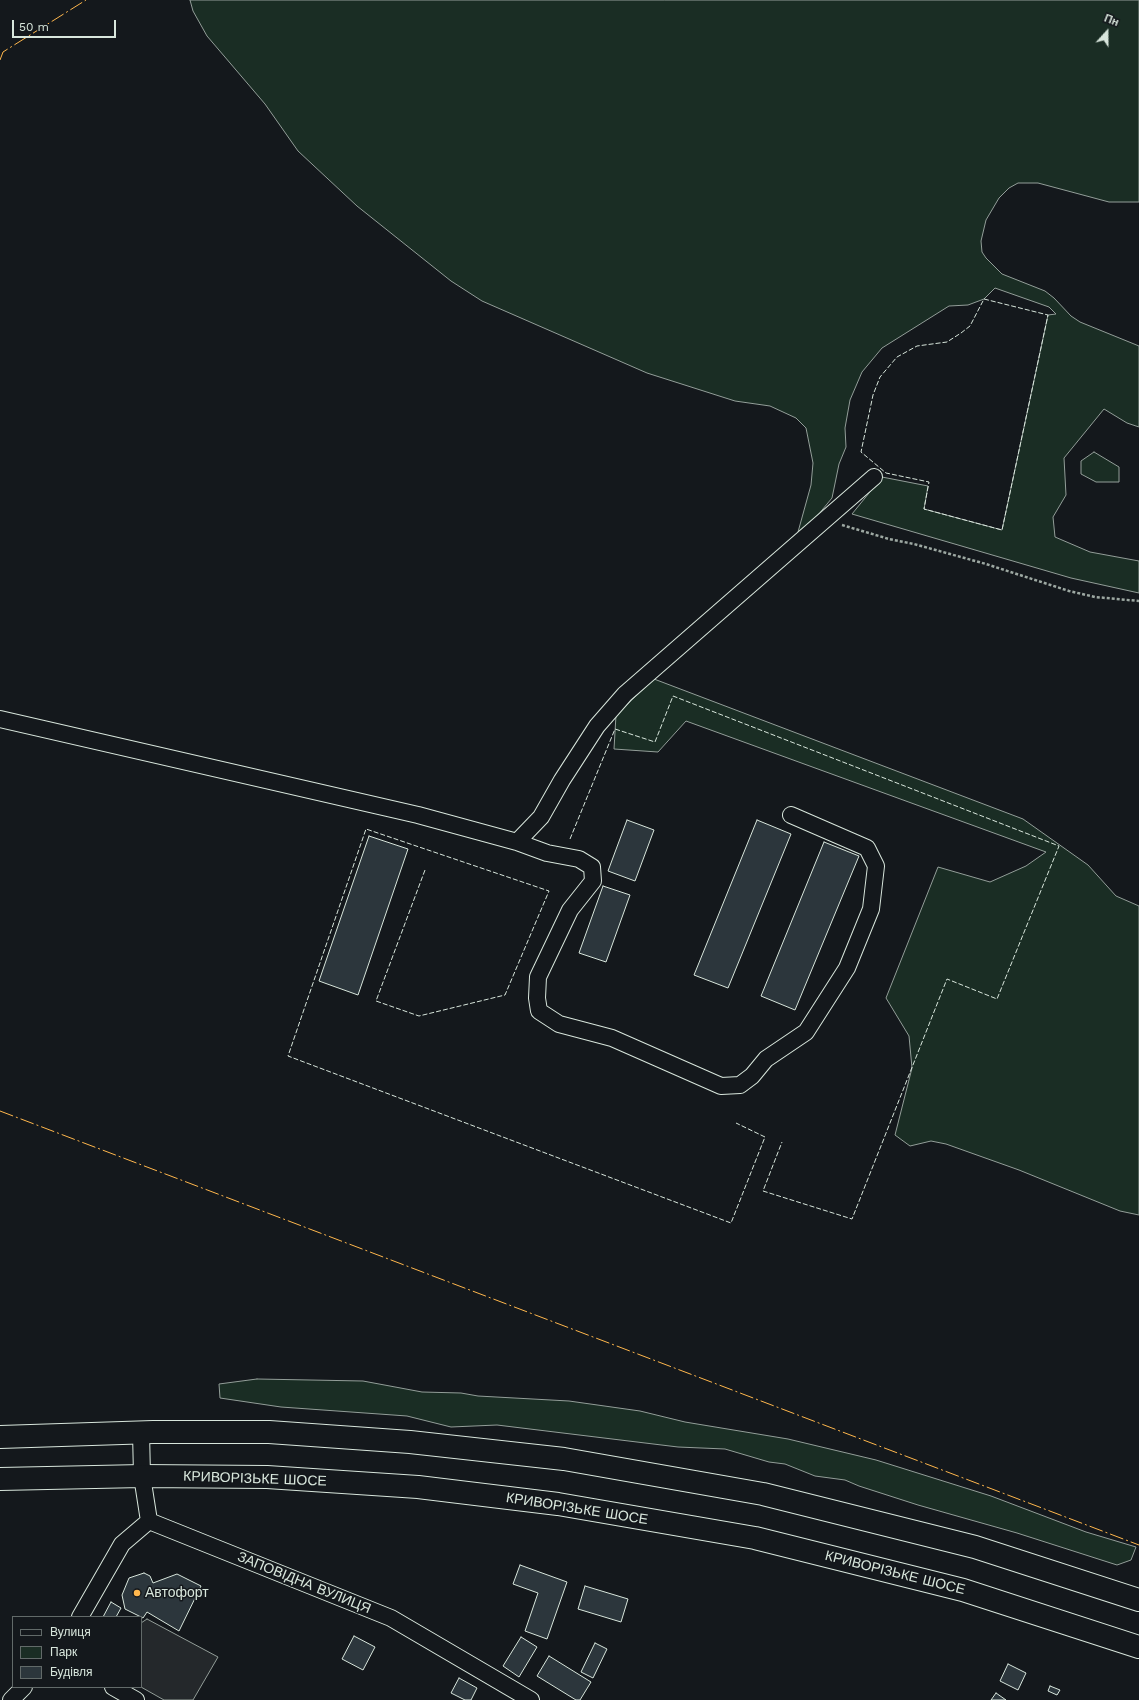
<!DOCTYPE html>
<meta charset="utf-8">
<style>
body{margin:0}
#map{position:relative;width:1139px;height:1700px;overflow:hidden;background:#14181c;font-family:"Work Sans",sans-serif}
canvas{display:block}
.legend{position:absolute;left:12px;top:1616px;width:130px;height:72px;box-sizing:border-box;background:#14181c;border:1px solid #626a69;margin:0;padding:5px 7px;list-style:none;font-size:12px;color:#d8e6dc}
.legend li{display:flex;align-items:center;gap:8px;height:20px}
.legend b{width:20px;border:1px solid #626a69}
.north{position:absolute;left:1087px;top:12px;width:40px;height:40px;-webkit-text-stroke:3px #14181c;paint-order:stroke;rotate:21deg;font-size:11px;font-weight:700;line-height:16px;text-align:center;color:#d8e6dc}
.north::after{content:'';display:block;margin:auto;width:14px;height:18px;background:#d8e6dc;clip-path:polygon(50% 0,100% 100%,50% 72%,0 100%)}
.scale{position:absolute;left:12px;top:20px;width:104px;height:18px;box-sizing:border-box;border:2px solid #d8e6dc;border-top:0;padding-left:5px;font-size:12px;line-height:14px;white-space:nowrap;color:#d8e6dc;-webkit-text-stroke:3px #14181c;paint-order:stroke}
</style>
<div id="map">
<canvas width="1139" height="1700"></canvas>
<ul class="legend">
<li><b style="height:5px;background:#14181c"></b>Вулиця</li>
<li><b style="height:11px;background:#1a2d24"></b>Парк</li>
<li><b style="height:11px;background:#2c363c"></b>Будівля</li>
</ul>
<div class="north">Пн</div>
<div class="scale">50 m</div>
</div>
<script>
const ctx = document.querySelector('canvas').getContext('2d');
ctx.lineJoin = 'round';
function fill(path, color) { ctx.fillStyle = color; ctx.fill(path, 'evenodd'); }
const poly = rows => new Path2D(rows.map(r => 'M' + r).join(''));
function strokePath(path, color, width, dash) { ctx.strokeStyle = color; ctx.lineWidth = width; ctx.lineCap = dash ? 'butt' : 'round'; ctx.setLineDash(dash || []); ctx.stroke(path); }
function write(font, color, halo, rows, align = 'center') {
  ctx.font = font + ' "Work Sans",sans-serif'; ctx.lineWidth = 3; ctx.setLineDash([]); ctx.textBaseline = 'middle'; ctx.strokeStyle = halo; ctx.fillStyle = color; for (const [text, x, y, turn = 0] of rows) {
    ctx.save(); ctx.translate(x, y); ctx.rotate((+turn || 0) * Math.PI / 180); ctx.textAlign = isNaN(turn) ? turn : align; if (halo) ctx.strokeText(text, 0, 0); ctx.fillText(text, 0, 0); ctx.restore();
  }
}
const green = poly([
 [190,0,1139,0,1139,202,1109,202,1038,183,1018,183,1009,188,999,198,986,220,981,241,982,252,986,258,1002,274,1045,291,1054,298,1071,316,1080,322,1139,346,1139,427,1127,423,1104,409,1064,458,1066,495,1053,517,1055,537,1090,552,1139,561,1139,593,1071,578,852,514,882,477,928,486,924,509,1002,530,1048,315,1056,314,1049,307,995,288,984,299,968,305,949,306,882,348,862,372,850,400,845,428,846,447,839,464,832,498,813,521,798,532,811,485,813,463,806,428,796,418,770,406,735,401,647,373,482,301,451,281,357,206,298,151,265,104,207,36,193,11,190,0],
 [1094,452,1119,467,1119,482,1096,482,1081,474,1081,461,1094,452],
 [654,679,1023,819,1088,865,1116,896,1139,906,1139,1215,1120,1211,1019,1170,946,1144,931,1141,910,1146,895,1135,912,1068,909,1036,886,998,938,867,990,882,1026,866,1046,852,686,721,658,752,614,749,616,715,654,679],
 [257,1379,363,1381,422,1392,461,1393,478,1396,569,1401,640,1411,685,1422,788,1439,876,1460,991,1496,1086,1532,1136,1547,1131,1560,1117,1565,1017,1533,918,1505,859,1486,845,1480,815,1476,785,1464,769,1462,725,1449,678,1447,497,1425,451,1427,407,1416,281,1407,220,1398,219,1384,257,1379]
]);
const parking = poly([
 [147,1619,218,1657,193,1700,164,1700,141,1687,141,1623,147,1619]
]);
const building = poly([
 [627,820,654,830,635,881,608,871,627,820],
 [757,820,791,834,728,988,694,975,757,820],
 [369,836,408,849,358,995,319,981,369,836],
 [824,842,859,856,795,1010,761,996,824,842],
 [603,886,630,895,606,962,579,953,603,886],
 [520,1565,567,1582,547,1639,525,1631,538,1593,513,1584,520,1565],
 [144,1573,150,1576,153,1583,177,1574,201,1586,179,1631,147,1612,143,1618,125,1609,122,1595,129,1578,144,1573],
 [585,1586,628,1599,621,1622,578,1609,585,1586],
 [111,1602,121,1608,116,1617,103,1617,111,1602],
 [354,1636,375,1647,363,1670,342,1659,354,1636],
 [521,1637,537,1647,519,1677,503,1666,521,1637],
 [595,1643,607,1649,593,1678,581,1672,595,1643],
 [549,1656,591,1682,580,1700,576,1700,537,1676,549,1656],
 [1008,1664,1026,1673,1018,1690,1000,1681,1008,1664],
 [459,1678,477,1688,471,1700,465,1700,451,1693,459,1678],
 [1050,1686,1060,1690,1057,1695,1048,1691,1050,1686],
 [996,1693,1006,1700,991,1700,996,1693]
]);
const path = poly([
 [842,525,889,539,914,544,986,564,1069,591,1095,597,1139,601]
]);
const minor = poly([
 [0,719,418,815,517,842,547,853,579,859,592,867,593,881,570,910,538,977,537,998,539,1011,559,1024,612,1038,721,1086,740,1085,752,1076,766,1059,806,1032,847,968,871,909,876,866,867,848,791,815],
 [517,842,541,817,562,780,597,726,625,694,874,477],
 [141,1432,142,1476,149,1521,391,1618,531,1700],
 [80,1617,122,1544,149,1521],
 [113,1687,136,1700],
 [11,1700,24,1687]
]);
const highway = poly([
 [0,1437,153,1432,269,1432,410,1442,564,1459,763,1494,975,1547,1139,1600],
 [0,1479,142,1476,267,1477,418,1487,558,1504,755,1538,963,1590,1139,1647]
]);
const fence = poly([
 [984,299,1048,315,1002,530,924,509,929,482,886,473,861,452,873,395,880,377,897,357,917,346,947,342,961,333,970,326,984,299],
 [570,839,615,729,655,742,673,696,1059,846,997,999,947,979,852,1219,763,1191,782,1142],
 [425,870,376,1001,419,1016,505,995,549,891,366,829,288,1056,731,1223,765,1137,736,1123]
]);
const power = poly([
 [0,60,3,52,86,0],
 [0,1111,1139,1545]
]);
const markers = [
 [137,1593,4,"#ffb74d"]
];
const streetNames = [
 ["КРИВОРІЗЬКЕ ШОСЕ",255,1479,2],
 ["КРИВОРІЗЬКЕ ШОСЕ",577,1509,9],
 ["КРИВОРІЗЬКЕ ШОСЕ",895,1573,14],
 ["ЗАПОВІДНА ВУЛИЦЯ",304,1583,22]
];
const poiNames = [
 ["Автофорт",145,1593]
];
fill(green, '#1a2d24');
strokePath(green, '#939e99', 1);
fill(parking, '#24282b');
strokePath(parking, '#939e99', 1);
fill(building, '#2c363c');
strokePath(building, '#d8e6dc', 1);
strokePath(minor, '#d8e6dc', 18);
strokePath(highway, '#d8e6dc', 24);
strokePath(path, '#9da8a2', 2.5, [3, 2]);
strokePath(minor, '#14181c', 16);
strokePath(highway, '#14181c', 22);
strokePath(fence, '#d8e6dc', 1, [5, 2]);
strokePath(power, '#ffb74d', 1, [14, 3, 2, 3]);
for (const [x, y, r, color] of markers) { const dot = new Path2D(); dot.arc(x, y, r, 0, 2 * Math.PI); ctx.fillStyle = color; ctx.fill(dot); strokePath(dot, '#14181c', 1.5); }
write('14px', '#d8e6dc', '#14181c', streetNames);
write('14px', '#d8e6dc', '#14181c', poiNames, 'left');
</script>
